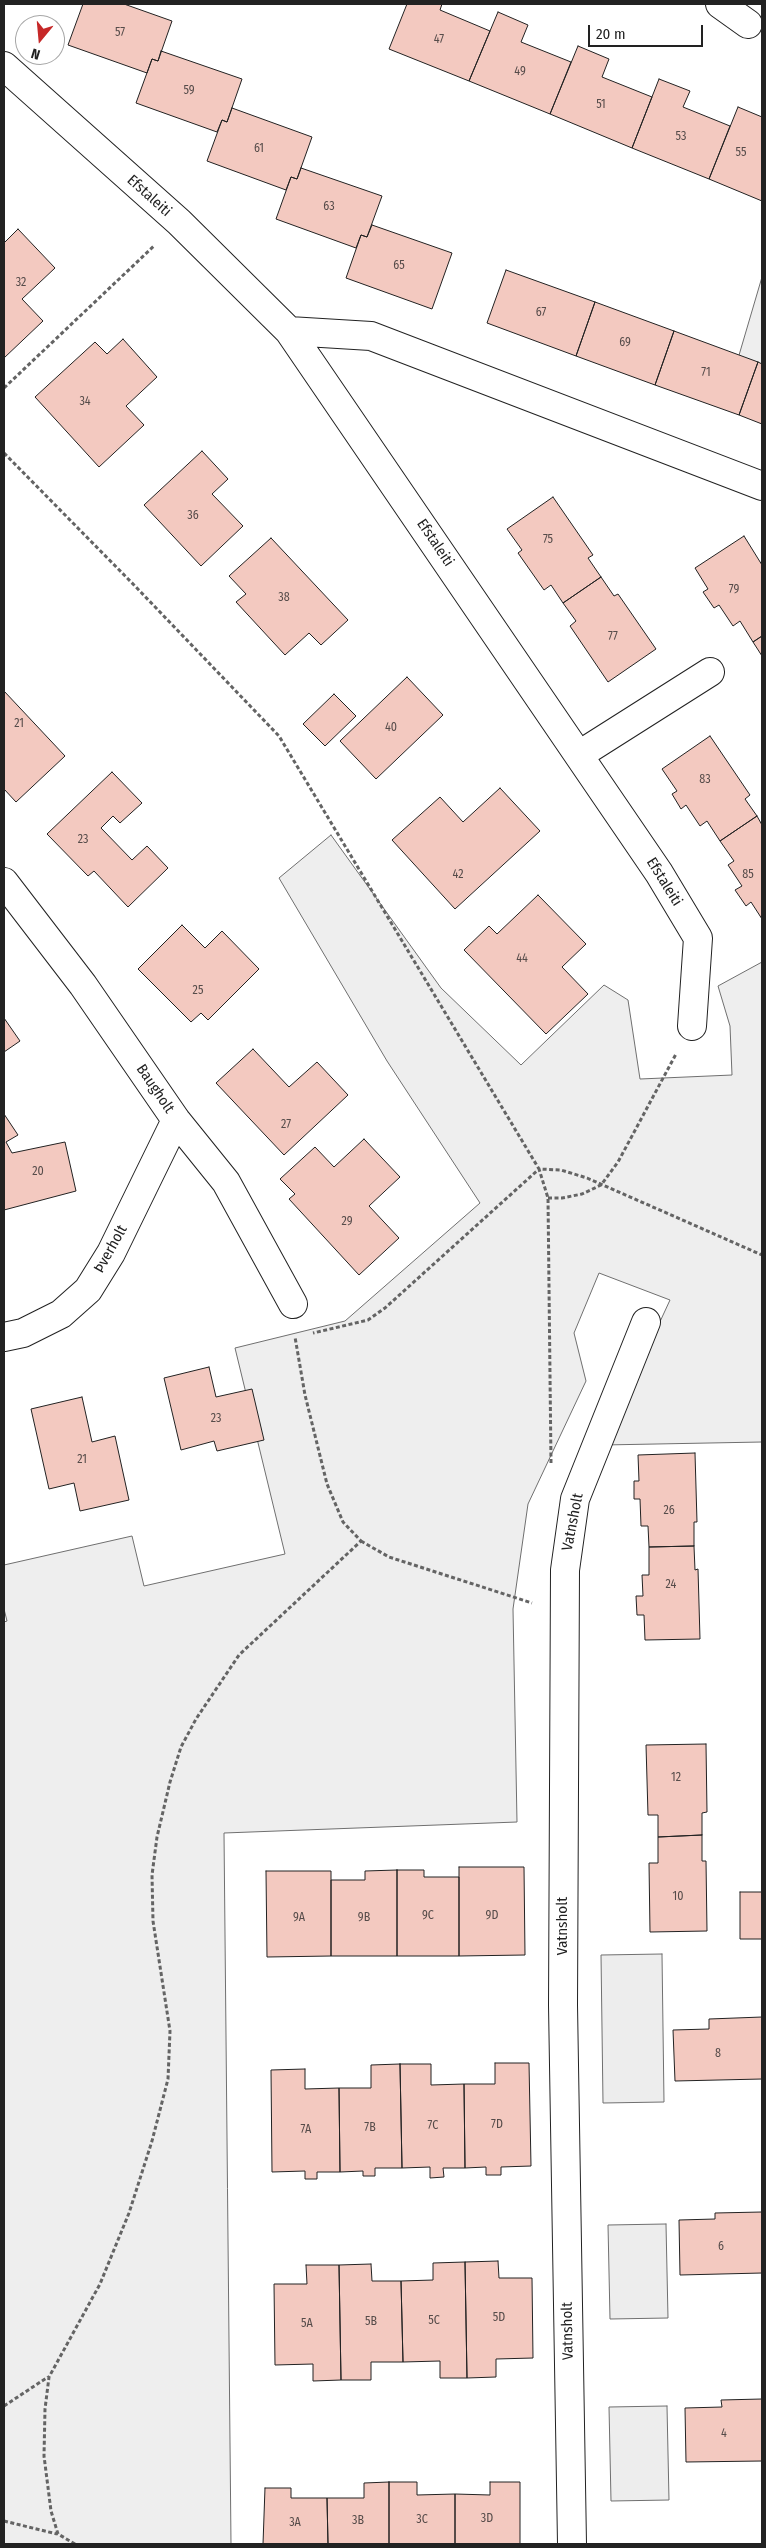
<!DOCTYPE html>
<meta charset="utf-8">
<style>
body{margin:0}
#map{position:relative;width:766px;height:2548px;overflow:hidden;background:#fff;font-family:"Fira Sans Condensed",sans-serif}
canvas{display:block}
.frame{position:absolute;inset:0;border:5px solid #222;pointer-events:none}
.north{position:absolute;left:15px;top:15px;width:50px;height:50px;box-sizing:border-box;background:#fff;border:1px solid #a7a7a7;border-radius:50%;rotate:197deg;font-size:14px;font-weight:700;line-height:20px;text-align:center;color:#222}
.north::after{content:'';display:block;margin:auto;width:18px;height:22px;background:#c62828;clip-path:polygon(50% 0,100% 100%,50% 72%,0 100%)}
.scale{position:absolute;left:588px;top:25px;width:115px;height:22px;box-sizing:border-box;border:2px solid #222;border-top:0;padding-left:6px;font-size:15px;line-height:18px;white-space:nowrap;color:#222;-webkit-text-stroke:4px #fff;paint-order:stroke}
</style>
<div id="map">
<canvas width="766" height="2548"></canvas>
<div class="frame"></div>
<div class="north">N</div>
<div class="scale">20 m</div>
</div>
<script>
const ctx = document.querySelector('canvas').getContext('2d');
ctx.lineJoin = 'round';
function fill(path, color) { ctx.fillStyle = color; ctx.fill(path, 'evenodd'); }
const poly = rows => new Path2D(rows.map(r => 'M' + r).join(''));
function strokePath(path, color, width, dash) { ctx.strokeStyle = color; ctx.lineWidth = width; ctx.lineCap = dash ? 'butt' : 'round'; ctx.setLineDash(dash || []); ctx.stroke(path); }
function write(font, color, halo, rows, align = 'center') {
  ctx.font = font + ' "Fira Sans Condensed",sans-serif'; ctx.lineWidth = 4; ctx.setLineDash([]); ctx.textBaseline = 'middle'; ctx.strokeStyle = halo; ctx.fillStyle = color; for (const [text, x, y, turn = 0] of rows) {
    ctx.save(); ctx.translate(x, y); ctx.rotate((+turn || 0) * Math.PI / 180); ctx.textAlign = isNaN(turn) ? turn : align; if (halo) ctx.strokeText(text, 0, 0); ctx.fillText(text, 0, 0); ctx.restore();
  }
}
const green = poly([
 [762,277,762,371,737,362,762,277],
 [331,835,441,988,521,1065,604,985,628,1000,640,1079,732,1075,730,1026,718,986,762,962,762,1442,603,1445,670,1300,599,1273,574,1333,586,1381,528,1504,513,1609,517,1822,224,1833,231,2544,4,2544,4,1622,7,1621,4,1609,4,1565,132,1536,144,1586,285,1554,235,1348,345,1321,480,1203,387,1061,279,878,331,835]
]);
const parking = poly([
 [662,1954,664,2102,603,2103,601,1955,662,1954],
 [666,2224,668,2318,610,2319,608,2225,666,2224],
 [667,2406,669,2500,611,2501,609,2407,667,2406]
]);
const building = poly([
 [83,4,124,4,172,21,158,61,152,59,147,73,68,45,83,4],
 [407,4,442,4,440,10,490,31,469,81,389,49,407,4],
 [498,12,528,25,521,42,571,62,550,114,469,81,498,12],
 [578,46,609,59,602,77,652,97,632,148,550,114,578,46],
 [161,51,242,79,227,122,222,120,217,132,136,103,152,59,158,61,161,51],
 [659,79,690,91,683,107,730,126,709,179,632,148,659,79],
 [738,107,762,117,762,201,709,179,738,107],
 [232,108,312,137,297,179,291,177,286,190,207,161,222,120,227,122,232,108],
 [301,168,382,196,367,237,361,235,356,248,276,219,291,177,297,179,301,168],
 [372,225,452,253,432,309,346,278,361,235,367,237,372,225],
 [18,229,55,268,22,299,43,321,4,358,4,243,18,229],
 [506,270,595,302,576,356,487,323,506,270],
 [595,302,674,331,655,385,576,356,595,302],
 [674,331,758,362,739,415,655,385,674,331],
 [123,339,157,377,126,406,144,425,99,467,35,397,95,342,107,354,123,339],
 [758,362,762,364,762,424,739,415,758,362],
 [202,451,228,479,212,494,243,526,201,566,144,505,202,451],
 [553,497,593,555,588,558,601,577,563,603,551,585,544,590,518,553,522,550,507,529,553,497],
 [744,536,762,565,762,636,753,642,740,621,733,626,719,605,714,608,703,592,708,589,695,568,744,536],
 [271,538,348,620,321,645,309,633,285,655,236,602,246,594,229,576,271,538],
 [601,577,614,596,618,594,656,649,608,682,570,626,576,621,563,603,601,577],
 [762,636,762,656,753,642,762,636],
 [407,677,443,715,376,779,340,741,407,677],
 [4,691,65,756,16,802,4,789,4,691],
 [334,694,356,716,325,746,303,724,334,694],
 [710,736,750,795,745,799,757,816,720,841,707,821,700,826,686,805,681,809,672,794,677,791,662,769,710,736],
 [112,772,142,803,120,823,113,816,101,828,132,860,147,846,168,868,128,907,94,871,88,876,47,834,112,772],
 [500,788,540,831,455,909,392,840,440,797,463,822,500,788],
 [757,816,762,825,762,919,751,902,746,906,735,890,742,886,728,865,734,861,720,841,757,816],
 [538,895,586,944,562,967,588,994,546,1034,464,950,489,926,497,934,538,895],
 [182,925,205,948,222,931,259,969,208,1020,201,1013,191,1022,138,969,182,925],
 [4,1018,20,1041,4,1052,4,1018],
 [253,1049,289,1087,317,1062,348,1095,284,1155,216,1083,253,1049],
 [4,1114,18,1135,6,1142,12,1153,65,1142,76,1191,4,1210,4,1114],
 [364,1139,400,1177,369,1206,399,1238,359,1275,289,1199,295,1194,280,1179,315,1147,334,1167,364,1139],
 [209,1367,216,1397,252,1389,264,1440,217,1451,214,1441,181,1450,164,1378,209,1367],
 [82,1397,92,1442,115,1436,129,1500,80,1511,74,1483,49,1489,31,1409,82,1397],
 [695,1453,697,1522,694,1522,694,1546,649,1547,648,1526,641,1526,640,1499,634,1499,634,1481,639,1481,638,1455,695,1453],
 [694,1546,695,1570,698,1569,700,1639,645,1640,644,1615,637,1615,636,1596,643,1596,642,1575,649,1575,649,1547,694,1546],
 [706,1744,707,1812,702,1813,702,1835,658,1837,658,1815,648,1815,646,1745,706,1744],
 [702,1835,702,1861,706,1861,707,1931,650,1932,649,1863,658,1863,658,1837,702,1835],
 [459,1867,524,1867,525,1955,459,1956,459,1867],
 [397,1870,397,1956,331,1956,331,1880,365,1880,365,1871,397,1870],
 [397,1870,424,1870,424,1877,459,1877,459,1956,397,1956,397,1870],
 [266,1871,331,1871,331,1956,267,1957,266,1871],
 [740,1892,762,1892,762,1939,740,1939,740,1892],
 [762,2017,762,2079,675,2081,673,2030,709,2029,709,2019,762,2017],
 [495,2063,529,2063,531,2166,501,2167,501,2175,486,2175,486,2167,465,2168,464,2084,495,2084,495,2063],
 [400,2064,402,2168,375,2168,375,2176,363,2176,363,2171,340,2172,339,2088,371,2088,371,2065,400,2064],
 [400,2064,431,2064,431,2085,464,2084,465,2168,443,2168,444,2177,430,2178,430,2167,402,2168,400,2064],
 [305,2069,305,2089,339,2088,340,2172,317,2172,317,2179,305,2179,305,2171,272,2172,271,2070,305,2069],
 [762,2212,762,2273,680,2275,679,2220,715,2219,715,2213,762,2212],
 [498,2261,499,2278,532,2278,533,2358,496,2359,496,2377,467,2378,465,2262,498,2261],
 [465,2262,467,2378,440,2378,440,2361,403,2362,401,2281,433,2280,433,2263,465,2262],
 [371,2264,372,2281,401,2281,403,2362,371,2362,371,2380,341,2380,339,2265,371,2264],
 [306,2265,339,2265,341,2380,313,2381,313,2364,275,2365,274,2284,307,2284,306,2265],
 [762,2399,762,2461,686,2462,685,2408,722,2407,721,2400,762,2399],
 [389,2482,389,2544,328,2544,327,2498,364,2498,364,2483,389,2482],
 [389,2482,417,2482,417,2495,455,2494,455,2544,389,2544,389,2482],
 [490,2482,520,2482,520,2544,455,2544,455,2494,490,2495,490,2482],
 [265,2488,291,2488,291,2498,327,2498,328,2544,263,2544,265,2488]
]);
const path = poly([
 [4,388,155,245],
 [4,453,134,585,279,736,539,1169,385,1308,368,1320,313,1333],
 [548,1198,562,1198,582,1194,601,1185,618,1162,676,1054],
 [551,1463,548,1198,539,1169,561,1170,587,1178,762,1255],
 [361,1541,389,1557,532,1603],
 [4,2406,48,2377],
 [4,2521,57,2534],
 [75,2544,58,2534,51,2511,44,2456,45,2409,49,2377,100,2284,129,2213,152,2141,168,2079,170,2031,153,1921,152,1875,157,1837,170,1782,181,1747,196,1719,239,1655,361,1541,343,1522,327,1484,305,1395,295,1337]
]);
const minor = poly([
 [720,4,748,24],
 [4,66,179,222,289,331,659,873,698,938,692,1026],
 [289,331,371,336,762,486],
 [579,755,710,672],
 [4,882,83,985,176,1120,226,1182,293,1304],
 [4,1337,23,1333,61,1314,88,1290,111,1253,176,1120],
 [572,2544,563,2005,565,1570,575,1499,646,1322]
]);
const numberNames = [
 ["57",120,33],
 ["47",439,40],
 ["49",520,72],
 ["59",189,91],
 ["51",601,105],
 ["53",681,137],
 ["61",259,149],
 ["55",741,153],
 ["63",329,207],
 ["65",399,266],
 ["32",21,283],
 ["67",541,313],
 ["69",625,343],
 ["71",706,373],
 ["34",85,402],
 ["36",193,516],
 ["75",548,540],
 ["79",734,590],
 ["38",284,598],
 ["77",613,637],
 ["21",19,724],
 ["40",391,728],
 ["83",705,780],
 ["23",83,840],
 ["42",458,875],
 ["85",748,875],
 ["44",522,959],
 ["25",198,991],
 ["27",286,1125],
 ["20",38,1172],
 ["29",347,1222],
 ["23",216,1419],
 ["21",82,1460],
 ["26",669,1511],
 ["24",671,1585],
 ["12",676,1778],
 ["10",678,1897],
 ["9C",428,1916],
 ["9D",492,1916],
 ["9A",299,1918],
 ["9B",364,1918],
 ["8",718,2054],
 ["7D",497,2125],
 ["7C",433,2126],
 ["7B",370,2128],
 ["7A",306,2130],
 ["6",721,2247],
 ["5D",499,2318],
 ["5C",434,2321],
 ["5B",371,2322],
 ["5A",307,2324],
 ["4",724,2434],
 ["3D",487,2519],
 ["3C",422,2520],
 ["3B",358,2521],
 ["3A",295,2523]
];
const streetNames = [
 ["Efstaleiti",149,196,42],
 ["Efstaleiti",435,543,56],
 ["Efstaleiti",664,882,58],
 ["Baugholt",155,1089,56],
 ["Þverholt",111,1249,-61],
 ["Vatnsholt",573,1522,-79],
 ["Vatnsholt",563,1926,-90],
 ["Vatnsholt",568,2331,-91]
];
fill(green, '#eee');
strokePath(green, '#6f6f6f', 1);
fill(parking, '#ededed');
strokePath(parking, '#6f6f6f', 1);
fill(building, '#f3c9c0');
strokePath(building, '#222', 1);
strokePath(minor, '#222', 30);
strokePath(path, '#646464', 3, [4, 2.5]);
strokePath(minor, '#fff', 28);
write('12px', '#564c4a', null, numberNames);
write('15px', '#222', '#fff', streetNames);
</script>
